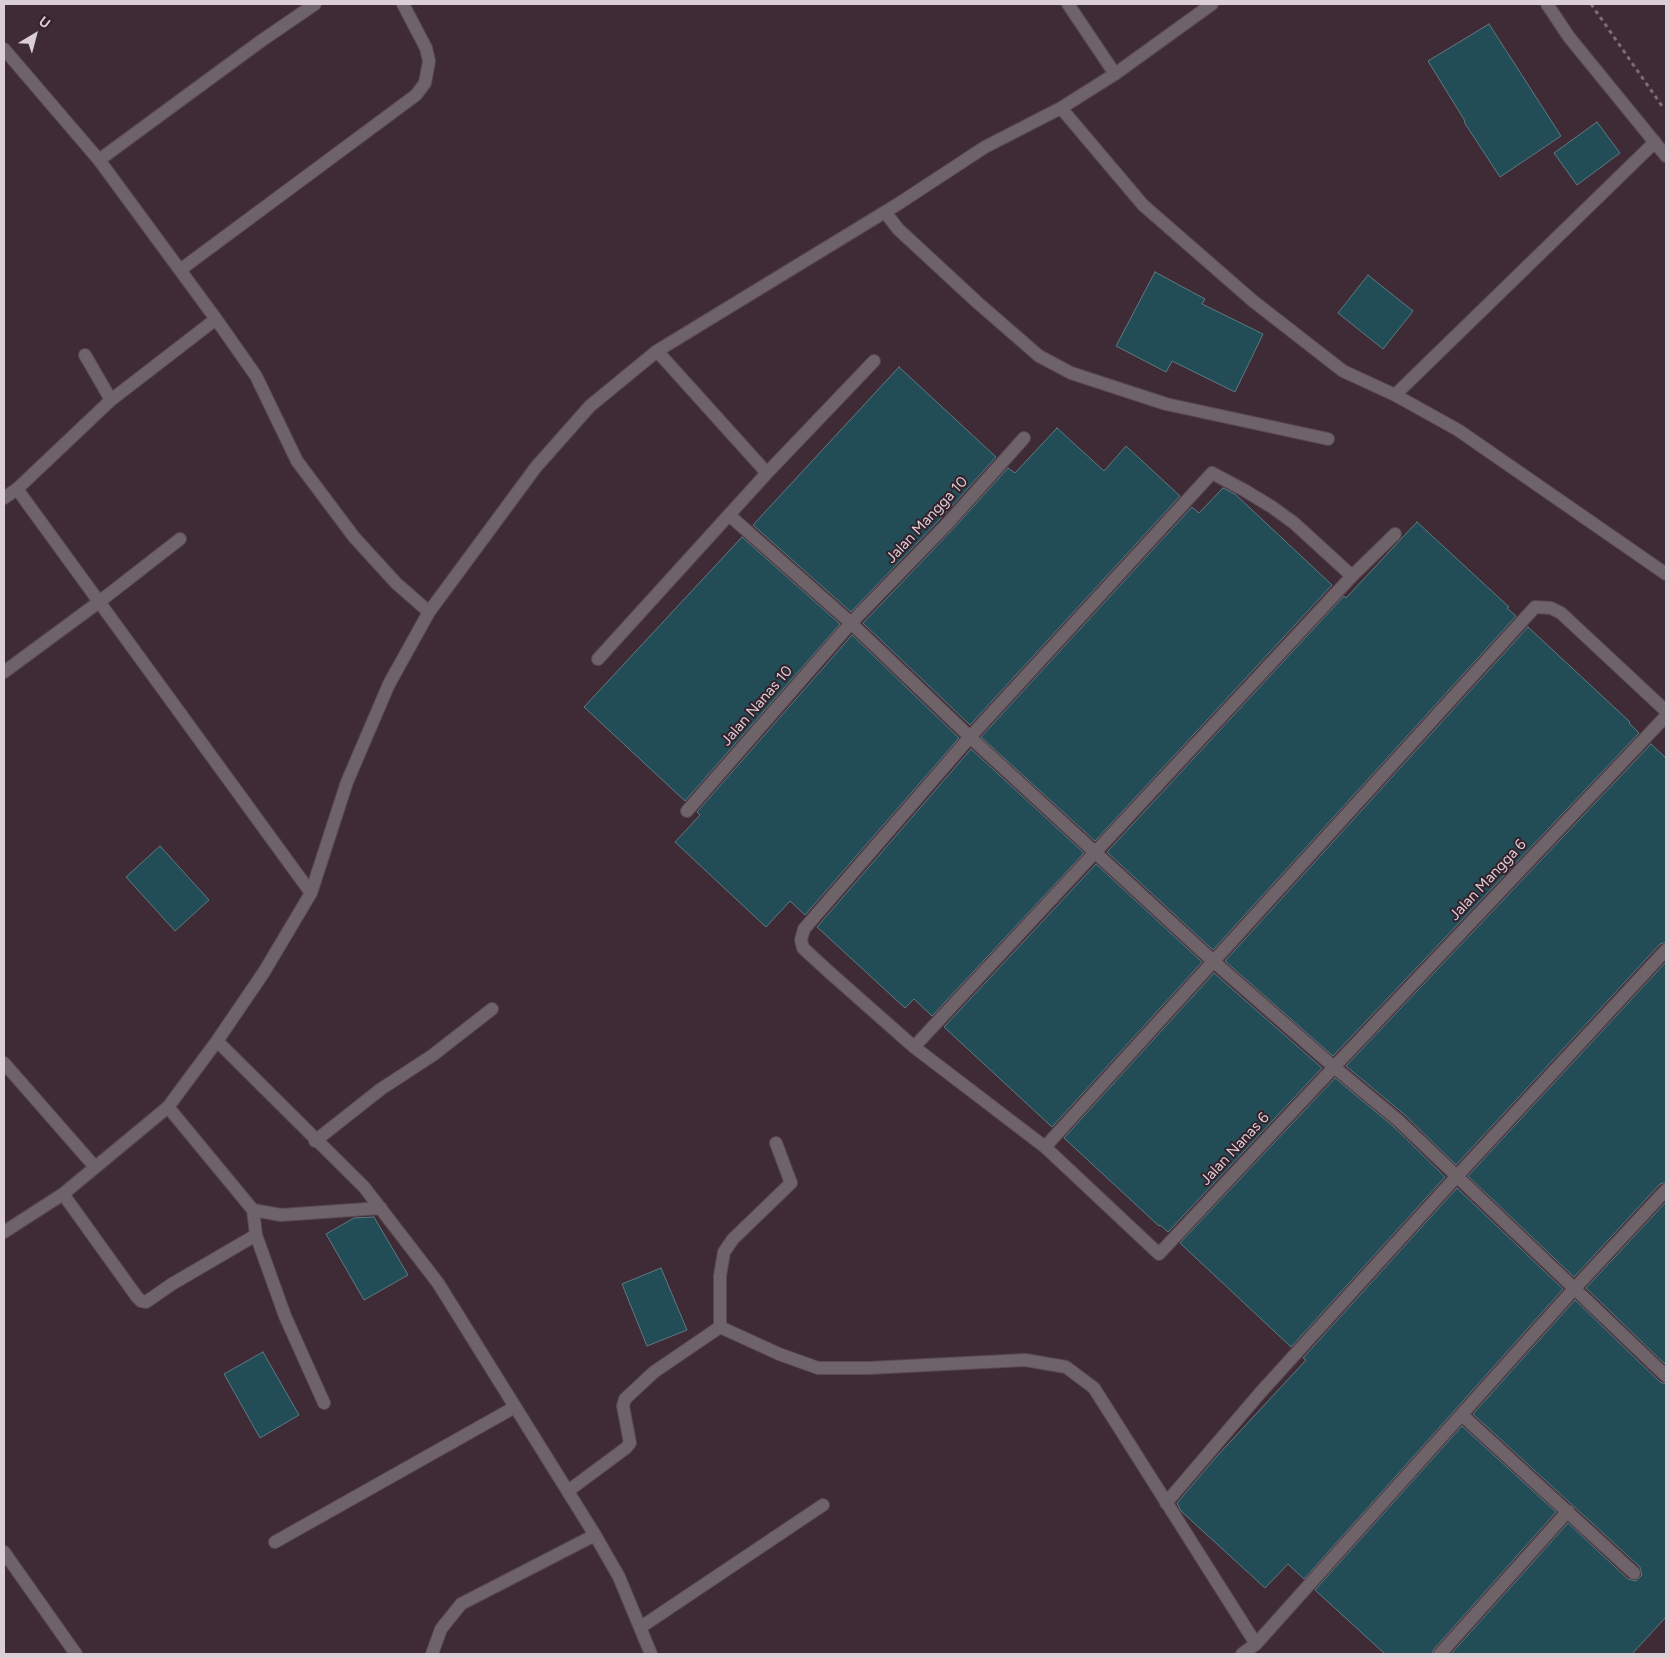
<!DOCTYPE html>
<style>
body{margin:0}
#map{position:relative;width:1670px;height:1658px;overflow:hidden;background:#3f2b36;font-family:Figtree,sans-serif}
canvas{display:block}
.frame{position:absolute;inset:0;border:5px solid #dcced5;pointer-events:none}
.north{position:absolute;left:10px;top:10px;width:50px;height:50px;-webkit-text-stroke:4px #35212c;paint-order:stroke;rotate:37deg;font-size:14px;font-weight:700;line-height:20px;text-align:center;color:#dcced5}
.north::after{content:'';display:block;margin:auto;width:18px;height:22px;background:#dcced5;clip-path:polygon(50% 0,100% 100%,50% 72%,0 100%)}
</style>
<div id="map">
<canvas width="1670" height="1658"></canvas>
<div class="frame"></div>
<div class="north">U</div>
</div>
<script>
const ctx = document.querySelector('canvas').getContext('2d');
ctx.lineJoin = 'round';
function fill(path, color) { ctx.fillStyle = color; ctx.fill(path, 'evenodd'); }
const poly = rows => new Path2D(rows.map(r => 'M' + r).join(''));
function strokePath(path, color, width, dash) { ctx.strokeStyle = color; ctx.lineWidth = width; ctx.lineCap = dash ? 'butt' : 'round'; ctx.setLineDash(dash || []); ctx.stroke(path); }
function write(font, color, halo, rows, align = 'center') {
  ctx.font = font + ' Figtree,sans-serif'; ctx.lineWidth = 4; ctx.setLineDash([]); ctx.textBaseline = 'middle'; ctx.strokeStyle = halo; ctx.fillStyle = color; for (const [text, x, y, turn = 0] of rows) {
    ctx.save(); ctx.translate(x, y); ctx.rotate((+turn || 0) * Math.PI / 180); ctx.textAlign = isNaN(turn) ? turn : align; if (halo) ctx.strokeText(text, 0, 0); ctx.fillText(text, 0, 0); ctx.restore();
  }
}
const building = poly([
 [1489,24,1561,136,1500,177,1464,122,1465,121,1428,61,1489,24],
 [1597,122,1620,153,1577,185,1554,153,1597,122],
 [1155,272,1205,299,1202,304,1263,334,1235,392,1172,361,1166,372,1116,346,1155,272],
 [1368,275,1413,311,1383,349,1338,313,1368,275],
 [899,367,996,457,942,517,851,612,753,525,899,367],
 [1057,428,1104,471,1126,446,1180,496,970,725,863,623,954,528,1008,468,1015,473,1057,428],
 [1223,488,1235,494,1332,585,1095,841,981,737,1192,507,1199,513,1223,488],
 [1417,522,1509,607,1507,608,1516,616,1213,950,1107,852,1344,596,1346,598,1417,522],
 [742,537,840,624,685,801,584,707,742,537],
 [1528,627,1630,722,1629,723,1639,733,1333,1056,1225,961,1528,627],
 [852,635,959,738,805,915,790,901,766,927,675,842,700,815,697,812,852,635],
 [1651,744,1666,758,1666,942,1660,944,1456,1165,1405,1115,1346,1066,1651,744],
 [971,749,1084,853,932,1016,914,999,905,1008,817,927,971,749],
 [160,846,209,900,175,931,126,877,160,846],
 [1096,864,1202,962,1052,1127,944,1027,1096,864],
 [1666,962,1666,1182,1660,1184,1574,1277,1468,1176,1666,962],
 [1214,973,1322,1068,1168,1232,1160,1225,1159,1226,1064,1138,1214,973],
 [1335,1078,1394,1127,1445,1177,1291,1347,1180,1243,1335,1078],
 [1457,1188,1563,1289,1304,1579,1288,1564,1265,1588,1181,1511,1177,1503,1217,1456,1306,1360,1303,1358,1457,1188],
 [1666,1202,1666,1365,1586,1288,1666,1202],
 [374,1217,408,1275,364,1300,326,1234,354,1218,374,1217],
 [661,1268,687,1330,647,1346,622,1284,661,1268],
 [1575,1300,1660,1382,1666,1384,1666,1617,1632,1654,1451,1654,1568,1523,1628,1579,1636,1581,1642,1575,1640,1567,1473,1414,1575,1300],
 [263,1352,299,1415,260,1438,224,1374,263,1352],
 [1462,1426,1556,1512,1434,1649,1432,1654,1385,1654,1315,1590,1462,1426]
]);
const path = poly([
 [1591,4,1662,106]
]);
const minor = poly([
 [1068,4,1115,74],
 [1547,4,1569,37,1666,156],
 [4,49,99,160,216,319,256,376,297,461,354,537,396,583,429,612],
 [1061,108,1143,205,1253,301,1343,371,1395,395,1458,430,1666,574],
 [99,160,261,41,315,4],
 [885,212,898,229,978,303,1039,356,1071,373,1166,404,1328,439],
 [180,270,416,95,425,83,429,61,426,48,403,4],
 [657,351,767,473],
 [85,355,111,400],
 [1395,395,1655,142],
 [17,489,311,893],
 [4,498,17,489,111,400,216,319],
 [729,515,851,623,970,737,1213,961,1334,1067,1399,1121,1666,1376],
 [1352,576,1294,523,1272,507,1244,490,1212,473,970,737,804,929,801,940,803,948,828,971,914,1047,1045,1147,1159,1254,1334,1067,1666,716],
 [598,659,767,473,874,361],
 [4,672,99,602,180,539],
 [687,811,851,623,948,523,1024,438],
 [217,1041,364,1187,438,1283,595,1535,619,1577,651,1654],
 [914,1047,1352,576,1395,534],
 [4,1063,95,1167],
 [168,1107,253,1210],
 [315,1141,381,1089,433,1055,492,1009],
 [1045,1147,1535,607,1551,608,1561,613,1666,711],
 [63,1194,137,1297,141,1301,146,1302,172,1284,256,1235,253,1210,281,1215,381,1208],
 [4,1232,63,1194,168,1107,217,1041,264,972,311,893,347,782,389,684,429,612,536,467,590,406,657,351,898,204,985,147,1061,108,1115,74,1212,4],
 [256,1235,285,1316,324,1403],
 [720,1327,779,1354,818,1368,869,1368,1025,1360,1066,1367,1094,1388,1256,1644],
 [1462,1415,1634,1573],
 [568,1491,626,1448,630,1443,623,1406,625,1399,654,1372,720,1327,720,1276,724,1252,733,1239,791,1183,776,1143],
 [1166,1503,1260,1393,1457,1176,1666,950],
 [275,1542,515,1407],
 [4,1552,76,1654],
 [641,1627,823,1505],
 [432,1654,441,1629,461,1604,595,1535],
 [1242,1654,1256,1644,1574,1289,1666,1190],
 [1440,1654,1568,1511]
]);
const streetNames = [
 ["Jalan Mangga 10",927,520,-47],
 ["Jalan Nanas 10",757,706,-49],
 ["Jalan Mangga 6",1488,880,-47],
 ["Jalan Nanas 6",1235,1149,-47]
];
fill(building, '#224d57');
strokePath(building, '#5d7a81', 1);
strokePath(minor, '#5b4853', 14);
strokePath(path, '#7d6c75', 3, [4, 4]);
strokePath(minor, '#6d6368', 12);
write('15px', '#dcced5', '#35212c', streetNames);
</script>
